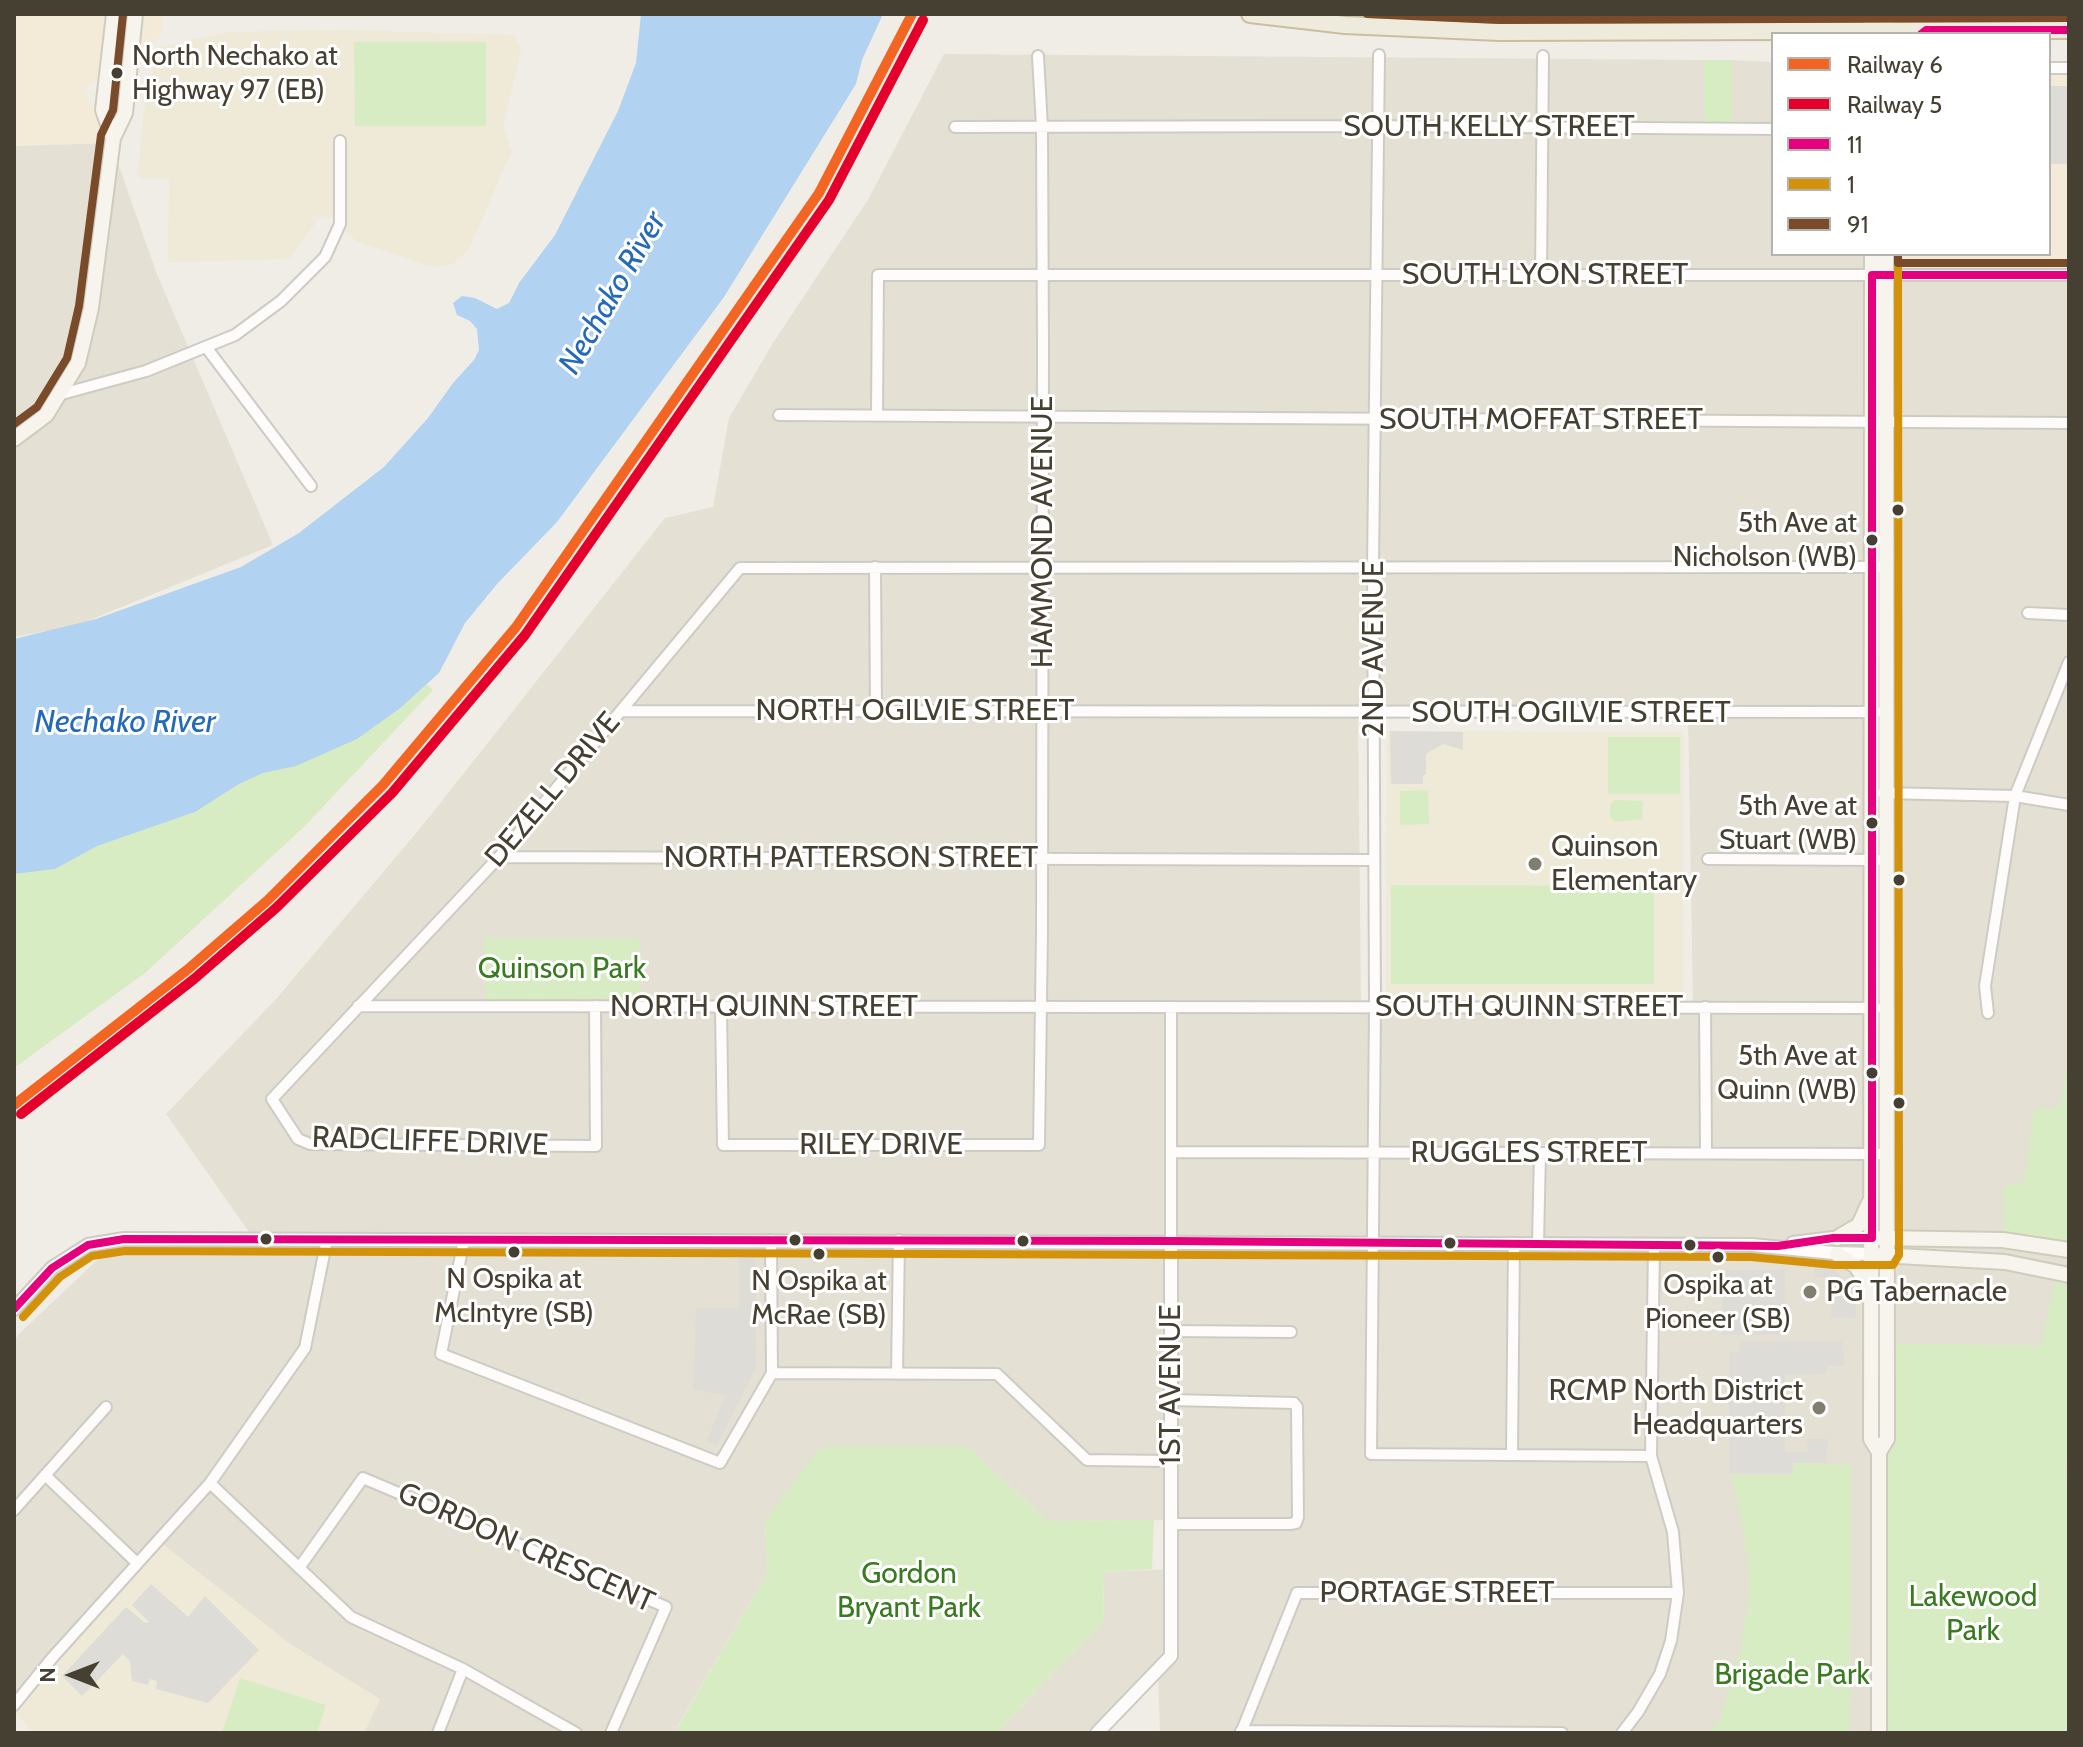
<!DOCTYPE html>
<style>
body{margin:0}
#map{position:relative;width:2083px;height:1747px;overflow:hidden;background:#efede6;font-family:Cabin,sans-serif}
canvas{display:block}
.frame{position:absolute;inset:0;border:16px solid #454032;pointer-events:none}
.legend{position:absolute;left:1771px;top:32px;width:280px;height:224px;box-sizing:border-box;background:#fff;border:2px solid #b5b3ad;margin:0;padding:10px 14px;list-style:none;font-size:24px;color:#454032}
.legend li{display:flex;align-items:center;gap:16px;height:40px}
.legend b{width:40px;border:2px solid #b5b3ad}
.north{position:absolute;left:32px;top:1635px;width:80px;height:80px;-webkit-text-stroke:6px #fff;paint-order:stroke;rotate:270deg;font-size:22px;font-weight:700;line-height:32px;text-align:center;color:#454032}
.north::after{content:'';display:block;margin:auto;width:28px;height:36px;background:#454032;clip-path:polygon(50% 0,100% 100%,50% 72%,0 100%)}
</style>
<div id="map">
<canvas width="2083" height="1747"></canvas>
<div class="frame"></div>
<ul class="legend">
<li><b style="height:10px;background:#f26522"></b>Railway 6</li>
<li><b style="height:10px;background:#e4002b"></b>Railway 5</li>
<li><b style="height:10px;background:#e5007d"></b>11</li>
<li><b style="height:10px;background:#d3920a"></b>1</li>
<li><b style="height:10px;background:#7a4b2a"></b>91</li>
</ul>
<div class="north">N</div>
</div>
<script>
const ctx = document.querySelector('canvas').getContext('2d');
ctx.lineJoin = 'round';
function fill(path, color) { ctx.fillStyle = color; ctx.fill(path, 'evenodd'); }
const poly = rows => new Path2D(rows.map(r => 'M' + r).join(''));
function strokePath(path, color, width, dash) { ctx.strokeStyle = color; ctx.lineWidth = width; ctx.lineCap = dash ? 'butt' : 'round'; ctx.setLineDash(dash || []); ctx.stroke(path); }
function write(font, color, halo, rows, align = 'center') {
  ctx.font = font + ' Cabin,sans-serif'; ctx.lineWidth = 6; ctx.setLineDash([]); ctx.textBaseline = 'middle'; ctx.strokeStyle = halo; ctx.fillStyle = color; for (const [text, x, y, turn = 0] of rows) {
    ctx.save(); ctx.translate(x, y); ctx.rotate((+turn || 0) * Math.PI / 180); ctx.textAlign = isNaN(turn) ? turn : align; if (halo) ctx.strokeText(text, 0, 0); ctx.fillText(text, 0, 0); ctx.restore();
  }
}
const residential = poly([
 [944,54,1704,60,1704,124,1732,125,1732,60,1773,62,1773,254,1865,254,1865,275,2069,276,2069,1733,1160,1733,1158,1670,1096,1733,996,1733,1104,1621,1103,1572,1175,1569,1175,1520,1047,1521,969,1447,765,1519,767,1573,677,1727,680,1733,364,1733,380,1699,293,1646,131,1563,14,1703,14,1341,19,1334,115,1243,254,1239,166,1114,277,998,427,820,665,518,713,507,729,418,773,343,869,198],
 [1688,708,1693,1005,1361,1003,1358,715],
 [111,143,156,272,273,545,75,626,14,637,14,146]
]);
const commercial = poly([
 [14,14,164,14,160,37,84,89,111,143,14,146],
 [2049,74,2069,75,2069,269,1892,270,1892,254,2049,254]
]);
const education = poly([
 [343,30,515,35,521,50,503,127,512,151,469,249,453,264,437,267,420,263,356,241,332,218,320,216,290,259,168,262,169,179,138,178,143,116,157,48,229,32],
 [1387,731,1683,732,1683,996,1386,996],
 [154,1537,293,1646,380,1699,364,1733,33,1733,14,1711,14,1703]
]);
const green = poly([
 [354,42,486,42,486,126,355,126],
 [1704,60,1732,60,1732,125,1704,125],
 [414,672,433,690,304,827,145,973,14,1068,14,854],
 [1608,737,1680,737,1680,794,1608,794],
 [1428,790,1429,824,1400,825,1400,791],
 [1615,800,1643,801,1642,819,1615,822,1610,817,1610,805],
 [1391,885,1654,886,1654,984,1391,984],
 [484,937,639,938,640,999,486,1000],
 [2069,1054,2069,1247,2003,1233,2003,1186,2024,1183,2034,1108,2060,1108],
 [2058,1267,2069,1270,2069,1447,2065,1471,2069,1496,2069,1733,1876,1733,1876,1343,2041,1346],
 [820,1447,969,1447,1047,1521,1154,1520,1152,1569,1103,1572,1104,1621,996,1733,680,1733,677,1728,767,1573,765,1519],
 [1794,1463,1851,1464,1850,1733,1710,1733,1721,1716,1741,1647,1750,1586,1743,1529,1731,1475,1793,1475],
 [240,1678,326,1705,317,1733,222,1733]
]);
const parking = poly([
 [2049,86,2069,86,2069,164,2049,164],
 [1390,731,1463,732,1463,750,1443,744,1426,754,1426,774,1423,776,1423,784,1391,784],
 [739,1256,755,1256,756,1367,717,1445,707,1441,725,1395,693,1390,696,1308,739,1308],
 [1815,1267,1827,1267,1835,1270,1849,1285,1855,1292,1856,1318,1831,1317,1831,1282,1825,1277,1815,1277],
 [1723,1270,1785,1270,1784,1335,1722,1335],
 [1740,1341,1842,1342,1845,1366,1828,1366,1826,1374,1785,1375,1785,1452,1805,1452,1808,1451,1807,1439,1828,1439,1827,1463,1793,1463,1792,1473,1729,1473,1729,1352,1739,1352],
 [151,1584,188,1617,205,1596,259,1650,208,1703,156,1689,157,1681,150,1679,148,1685,132,1681,130,1661,123,1654,82,1696,62,1676,126,1607,145,1623,149,1622,132,1605]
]);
const water = poly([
 [641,14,883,14,862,60,856,84,724,297,557,522,497,584,465,623,439,673,399,709,357,739,296,766,263,773,239,784,195,812,97,846,55,869,14,874,14,639,96,619,241,567,299,533,384,467,428,418,453,383,474,360,479,350,477,329,470,321,457,315,453,303,462,296,475,298,497,309,509,303,519,283,555,235,618,111,636,63]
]);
const minor = poly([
 [1379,55,1373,566,1375,1006,1371,1454,1651,1456],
 [2049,68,2069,68],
 [955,127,1378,126,1773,129],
 [1541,275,1543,56],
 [206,347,311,486],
 [58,395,146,371,235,335,281,301,325,257,340,224,340,141],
 [779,415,2069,423],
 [877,416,878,275,2069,275],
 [875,567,876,711],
 [2028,613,2069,615],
 [622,711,1876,712],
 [1883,793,2015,796,2069,805],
 [499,857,1374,860],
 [1708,859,1878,860],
 [358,1006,1876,1008],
 [595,1006,596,1146,310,1144,298,1139,272,1099,499,857,740,568,1878,567],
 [721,1007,723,1145,1039,1145,1042,931,1043,347,1042,127,1038,56],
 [1171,1007,1171,1241],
 [1705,1007,1706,1153],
 [1988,1013,1985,986,2015,796,2069,662],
 [1171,1152,1887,1154],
 [464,1240,441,1354,720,1463,772,1373,771,1240],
 [1538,1243,1540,1153],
 [1171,1331,1291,1332],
 [772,1373,997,1374,1087,1460,1171,1461],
 [897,1374,899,1240],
 [1171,1400,1294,1403,1297,1407,1298,1517,1296,1523,1290,1524,1171,1524],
 [1512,1455,1514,1243],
 [45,1475,137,1563],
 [210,1483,351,1617,463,1669,576,1733],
 [14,1510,106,1407],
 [299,1568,363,1478,666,1607,611,1733],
 [14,1705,53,1657,210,1483,305,1348,327,1239],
 [1241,1731,1562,1733],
 [438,1733,463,1669],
 [1241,1733,1297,1593,1678,1593],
 [1622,1733,1638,1712,1660,1674,1671,1641,1678,1593,1673,1532,1651,1456,1654,1245]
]);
const tertiary = poly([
 [1793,1243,1833,1238,1872,1238],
 [14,1309,52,1268,88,1245,124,1239,1752,1245,1834,1253,1872,1254],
 [1097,1733,1171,1656,1171,1241]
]);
const secondary = poly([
 [1871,14,1871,34],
 [1886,14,1886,34],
 [113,138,103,110,114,14],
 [1872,254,1871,1439,1879,1452,1879,1733],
 [14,439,46,415,78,363,91,308,113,138,125,113,135,14],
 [1837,1238,1859,1225,1869,1203],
 [1880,1238,2003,1240,2069,1250],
 [1837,1254,1856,1266,1870,1288],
 [1880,1255,2005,1262,2069,1275],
 [1879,1452,1887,1439,1886,254]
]);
const trunk = poly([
 [1250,14,1345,25,1499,32,2069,30]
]);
const bus1 = poly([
 [1921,34,1926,30,2069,30],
 [14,1309,52,1268,88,1245,124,1239,1171,1241,1778,1246,1833,1238,1872,1238,1872,275,2069,275]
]);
const bus2 = poly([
 [23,1317,60,1277,92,1256,125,1251,1751,1257,1834,1265,1893,1265,1899,1255,1898,254]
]);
const bus3 = poly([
 [1367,14,1499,20,2069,18],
 [1898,254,1898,263,2069,263],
 [14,424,37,407,67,358,79,306,101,135,113,110,123,14]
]);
const rail1 = poly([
 [14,1105,187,970,268,900,383,785,516,627,819,193,912,14]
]);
const rail2 = poly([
 [21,1114,194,979,276,908,392,793,525,635,829,200,923,20]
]);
const markers = [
 [117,73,7,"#454032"],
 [1898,510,7,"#454032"],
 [1872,540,7,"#454032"],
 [1872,823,7,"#454032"],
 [1535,864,8,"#807d71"],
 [1899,880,7,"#454032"],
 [1872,1073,7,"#454032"],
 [1899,1103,7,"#454032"],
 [266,1239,7,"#454032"],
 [795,1240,7,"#454032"],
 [1023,1241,7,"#454032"],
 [1450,1243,7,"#454032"],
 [1690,1245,7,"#454032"],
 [514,1252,7,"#454032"],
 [819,1254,7,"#454032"],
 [1718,1257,7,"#454032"],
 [1810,1292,8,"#807d71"],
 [1819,1408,8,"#807d71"]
];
const busNames = [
 ["North Nechako at",132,57,"left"],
 ["Highway 97 (EB)",132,91,"left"],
 ["5th Ave at",1857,524],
 ["Nicholson (WB)",1857,558],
 ["5th Ave at",1857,807],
 ["Stuart (WB)",1857,841],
 ["5th Ave at",1857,1057],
 ["Quinn (WB)",1857,1091],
 ["N Ospika at",514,1280,"center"],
 ["McIntyre (SB)",514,1314,"center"],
 ["N Ospika at",819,1282,"center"],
 ["McRae (SB)",819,1316,"center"],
 ["Ospika at",1718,1286,"center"],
 ["Pioneer (SB)",1718,1320,"center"]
];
const streetNames = [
 ["SOUTH KELLY STREET",1489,127],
 ["SOUTH LYON STREET",1545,275],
 ["SOUTH MOFFAT STREET",1541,420],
 ["HAMMOND AVENUE",1043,532,-90],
 ["2ND AVENUE",1374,649,-90],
 ["NORTH OGILVIE STREET",915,711],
 ["SOUTH OGILVIE STREET",1571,713],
 ["DEZELL DRIVE",553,790,-50],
 ["NORTH PATTERSON STREET",851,858],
 ["NORTH QUINN STREET",764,1007],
 ["SOUTH QUINN STREET",1529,1007],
 ["RADCLIFFE DRIVE",430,1142,2],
 ["RILEY DRIVE",881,1145],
 ["RUGGLES STREET",1529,1153],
 ["1ST AVENUE",1171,1385,-90],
 ["GORDON CRESCENT",526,1548,24],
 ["PORTAGE STREET",1437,1593]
];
const poiNames = [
 ["Quinson",1551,847],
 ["Elementary",1551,881],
 ["PG Tabernacle",1826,1292],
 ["RCMP North District",1803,1391,"right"],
 ["Headquarters",1803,1425,"right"]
];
const parkNames = [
 ["Quinson Park",562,969],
 ["Gordon",909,1574],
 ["Bryant Park",909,1608],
 ["Lakewood",1973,1597],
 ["Park",1973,1631],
 ["Brigade Park",1792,1675]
];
const waterNames = [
 ["Nechako River",613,293,-60],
 ["Nechako River",125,723]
];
fill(residential, '#e4e0d3');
fill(commercial, '#f3ebd7');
fill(education, '#eeead7');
fill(green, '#d8ecc3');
fill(parking, '#dedcd6');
fill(water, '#b2d2f1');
strokePath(minor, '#cdcbc4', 14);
strokePath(tertiary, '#cdcbc4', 16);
strokePath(secondary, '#cfccbd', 18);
strokePath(trunk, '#c9be9f', 20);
strokePath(minor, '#fdfcfb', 10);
strokePath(tertiary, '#fdfcfb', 12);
strokePath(secondary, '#f6f4ed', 14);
strokePath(trunk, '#eeeadc', 16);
strokePath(bus1, '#e5007d', 8);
strokePath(bus2, '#d3920a', 8);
strokePath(bus3, '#7a4b2a', 8);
strokePath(rail1, '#f26522', 10);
strokePath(rail2, '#e4002b', 10);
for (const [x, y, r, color] of markers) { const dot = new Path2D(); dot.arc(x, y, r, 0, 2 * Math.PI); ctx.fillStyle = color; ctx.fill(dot); strokePath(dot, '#fff', 3); }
write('28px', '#454032', '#fff', busNames, 'right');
write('30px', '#454032', '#fff', streetNames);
write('30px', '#454032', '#fff', poiNames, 'left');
write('30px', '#3a7b22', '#fff', parkNames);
write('italic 32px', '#246ab9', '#fff', waterNames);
</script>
